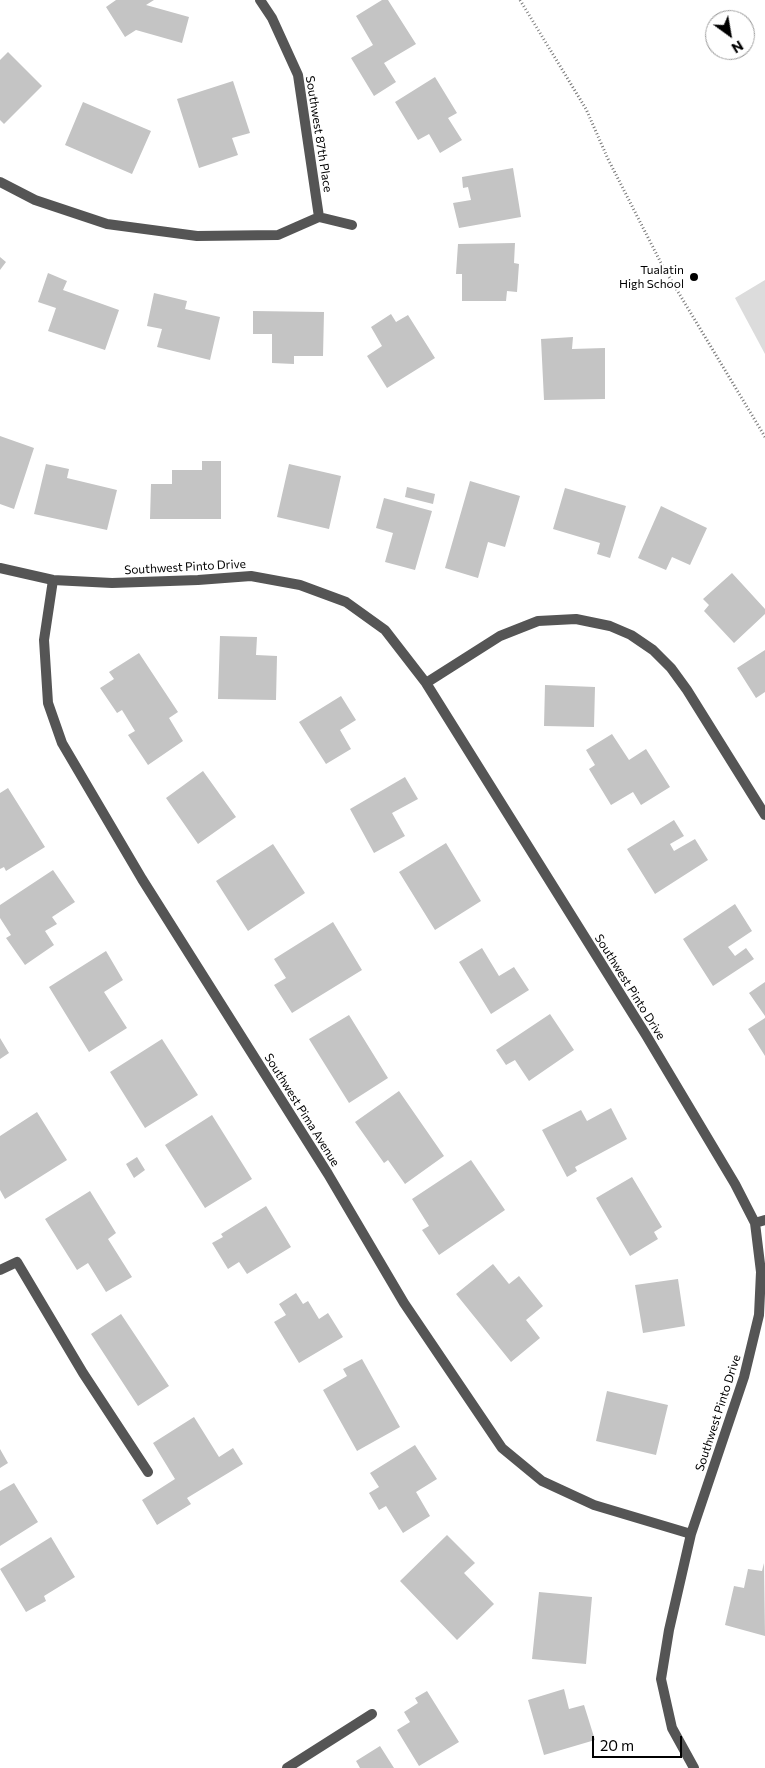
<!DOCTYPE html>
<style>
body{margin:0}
#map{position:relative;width:765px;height:1768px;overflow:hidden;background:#fff;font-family:Commissioner,sans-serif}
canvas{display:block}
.north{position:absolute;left:705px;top:10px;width:50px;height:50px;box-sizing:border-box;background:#fff;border:1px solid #999;border-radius:50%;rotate:148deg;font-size:14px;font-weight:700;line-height:20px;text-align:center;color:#000}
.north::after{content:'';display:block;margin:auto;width:18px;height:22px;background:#000;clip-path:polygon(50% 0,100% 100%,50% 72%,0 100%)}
.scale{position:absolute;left:592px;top:1736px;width:90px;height:22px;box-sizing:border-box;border:2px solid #000;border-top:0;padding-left:6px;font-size:15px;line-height:18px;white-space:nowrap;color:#000;-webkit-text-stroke:4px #fff;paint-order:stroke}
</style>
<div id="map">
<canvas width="765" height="1768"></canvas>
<div class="north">N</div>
<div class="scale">20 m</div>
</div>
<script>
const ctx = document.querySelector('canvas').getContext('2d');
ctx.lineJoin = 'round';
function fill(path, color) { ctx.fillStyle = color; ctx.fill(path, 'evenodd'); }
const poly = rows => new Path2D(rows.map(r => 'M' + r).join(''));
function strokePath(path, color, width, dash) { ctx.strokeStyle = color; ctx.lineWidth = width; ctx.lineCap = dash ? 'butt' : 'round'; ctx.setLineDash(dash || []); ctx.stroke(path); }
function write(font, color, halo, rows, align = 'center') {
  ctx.font = font + ' Commissioner,sans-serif'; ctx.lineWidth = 4; ctx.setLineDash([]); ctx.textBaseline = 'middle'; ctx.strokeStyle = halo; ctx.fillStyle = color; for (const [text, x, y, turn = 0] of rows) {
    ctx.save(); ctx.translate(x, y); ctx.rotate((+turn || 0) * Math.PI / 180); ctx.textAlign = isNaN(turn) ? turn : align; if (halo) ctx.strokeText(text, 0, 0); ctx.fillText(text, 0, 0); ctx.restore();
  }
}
const green = poly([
 [765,280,765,354,735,298]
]);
const building = poly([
 [116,0,154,0,146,5,189,17,182,43,136,30,125,37,106,7],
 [382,0,388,0,416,44,384,63,396,82,374,96,351,58,373,45,356,16],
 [8,52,42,86,4,124,0,120,0,60],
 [435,77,457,113,448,118,462,140,440,153,429,134,418,140,395,102],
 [233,81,250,133,232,138,238,155,199,168,177,99],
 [83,102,151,131,132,174,65,145],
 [513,168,521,217,459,228,453,203,471,200,468,187,463,188,462,177],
 [515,243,514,263,519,264,517,292,507,291,506,301,462,301,462,274,456,274,458,244],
 [0,257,6,262,0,270],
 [48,273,67,281,63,290,119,310,105,350,48,331,56,308,38,302],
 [154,293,187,301,185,309,220,317,210,360,157,347,162,329,147,326],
 [253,311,324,312,323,356,294,356,294,364,272,363,272,334,253,334],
 [391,314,396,322,408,315,435,358,387,388,367,356,382,346,371,327],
 [573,337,572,349,605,348,605,399,544,400,541,339],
 [0,436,34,448,14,509,0,504],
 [202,461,221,461,221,519,150,519,151,484,172,484,172,470,202,470],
 [46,464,69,469,67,478,117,490,107,530,34,514],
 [289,464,341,476,329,529,277,517],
 [470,481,520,496,505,547,488,542,478,578,445,568],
 [407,487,435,494,433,504,405,497],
 [565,488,626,506,610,558,597,554,600,543,553,529],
 [384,498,432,511,415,570,385,562,393,533,376,528],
 [661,506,707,528,690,565,672,557,666,570,638,558],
 [732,573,765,609,765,614,734,643,704,611,709,605,703,599],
 [220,636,257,637,256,655,277,656,276,700,218,699],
 [765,650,765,692,756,698,737,668],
 [139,653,178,712,169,718,183,741,148,765,128,735,135,731,122,710,117,713,100,688,114,679,109,672],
 [545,685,595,687,594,727,544,726],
 [341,696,356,720,340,730,351,749,326,764,299,722],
 [612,734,629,760,646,749,670,787,641,805,633,792,611,805,589,769,595,765,586,750],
 [203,771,236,817,198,844,166,798],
 [405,777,418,799,392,813,405,836,374,853,350,809],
 [8,788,45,847,6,871,4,867,0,869,0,793],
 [674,820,684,836,670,844,674,851,695,839,708,860,655,894,627,849],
 [446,843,481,901,435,930,399,872],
 [273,844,305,893,248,931,216,881],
 [53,870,75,902,52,917,57,924,45,931,54,945,25,965,6,938,11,935,0,918,0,905],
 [735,904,752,931,728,947,735,956,746,948,754,959,713,986,683,939],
 [333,922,362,970,292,1013,274,985,286,978,274,959],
 [482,948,499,976,514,967,529,990,491,1014,459,962],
 [106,951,123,980,104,992,127,1028,89,1052,49,987],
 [765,982,765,1016,749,993],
 [550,1014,574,1050,529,1081,515,1060,506,1065,496,1050],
 [349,1015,388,1078,349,1103,309,1039],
 [765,1018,765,1056,748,1029],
 [0,1038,9,1053,0,1059],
 [162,1039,198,1095,145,1128,110,1072],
 [399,1091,444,1156,405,1184,388,1160,384,1163,355,1122],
 [611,1108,627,1139,575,1167,577,1171,567,1177,542,1130,581,1110,587,1121],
 [37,1112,67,1160,5,1199,0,1190,0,1136],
 [212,1115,252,1179,205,1208,165,1145],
 [137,1157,145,1170,134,1178,126,1164],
 [471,1160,505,1210,439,1255,422,1230,429,1226,412,1199],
 [632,1177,662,1227,654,1232,658,1239,630,1256,596,1198],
 [90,1191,116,1233,108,1239,132,1277,106,1292,88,1263,77,1270,45,1219],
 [266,1206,291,1247,247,1274,239,1262,228,1269,212,1243,223,1237,221,1234],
 [493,1264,509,1284,519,1276,543,1306,526,1320,540,1338,511,1362,456,1294],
 [678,1279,685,1326,643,1333,635,1285],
 [296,1293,303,1304,308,1301,319,1319,328,1313,343,1337,299,1363,274,1322,286,1315,279,1304],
 [121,1314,169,1386,138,1406,91,1334],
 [362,1359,400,1427,357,1451,323,1390,347,1376,343,1369],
 [607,1391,668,1405,656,1455,596,1441],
 [194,1417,219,1457,233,1448,243,1464,187,1498,191,1504,157,1525,142,1500,175,1479,153,1443],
 [415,1445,437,1479,416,1492,430,1516,403,1533,386,1506,379,1510,369,1493,379,1487,370,1473],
 [0,1449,8,1463,0,1468],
 [14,1483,38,1522,0,1546,0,1491],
 [447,1535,475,1563,464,1573,494,1604,457,1640,400,1581],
 [51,1537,75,1577,44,1596,46,1601,26,1612,0,1569],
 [764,1563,765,1636,725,1625,734,1586,744,1588,748,1569,762,1571],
 [539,1592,592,1597,586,1664,532,1659],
 [564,1689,569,1709,584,1705,595,1740,544,1755,528,1700],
 [427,1691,459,1742,419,1766,397,1730,410,1722,404,1712,418,1703,415,1698],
 [380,1746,394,1768,360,1768,356,1761]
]);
const path = poly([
 [520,0,586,109,608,159,662,265,765,437]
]);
const service = poly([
 [0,1270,17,1262,83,1373,148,1472],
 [287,1768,372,1714]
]);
const minor = poly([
 [260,0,272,18,298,75,319,217,352,225],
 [0,182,35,200,107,224,197,236,278,235,319,217],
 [0,568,53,580,112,583,198,580,251,576,300,585,346,602,385,630,426,683,646,1035,735,1184,755,1223,761,1272,759,1315,744,1377,691,1534,669,1630,661,1679,672,1728,694,1768],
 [53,580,44,640,48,703,62,743,142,879,328,1174,404,1303,502,1448,542,1481,594,1505,691,1534],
 [426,683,500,636,538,621,576,619,610,626,631,635,653,650,671,668,687,690,765,815],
 [755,1223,765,1220]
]);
const markers = [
 [694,277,5,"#000"]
];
const streetNames = [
 ["Southwest 87th Place",319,134,81],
 ["Southwest Pinto Drive",185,567,-3],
 ["Southwest Pinto Drive",630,987,58],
 ["Southwest Pima Avenue",302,1110,58],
 ["Southwest Pinto Drive",718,1413,-72]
];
const poiNames = [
 ["Tualatin",684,270],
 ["High School",684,284]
];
fill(green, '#dcdcdc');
fill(building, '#c4c4c4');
strokePath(path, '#777', 3, [1, 2.5]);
strokePath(service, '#555', 10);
strokePath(minor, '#555', 10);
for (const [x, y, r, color] of markers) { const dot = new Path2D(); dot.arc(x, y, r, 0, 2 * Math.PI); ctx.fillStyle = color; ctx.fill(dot); strokePath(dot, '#fff', 2); }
write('12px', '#000', '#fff', streetNames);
write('12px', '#000', '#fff', poiNames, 'right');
</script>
